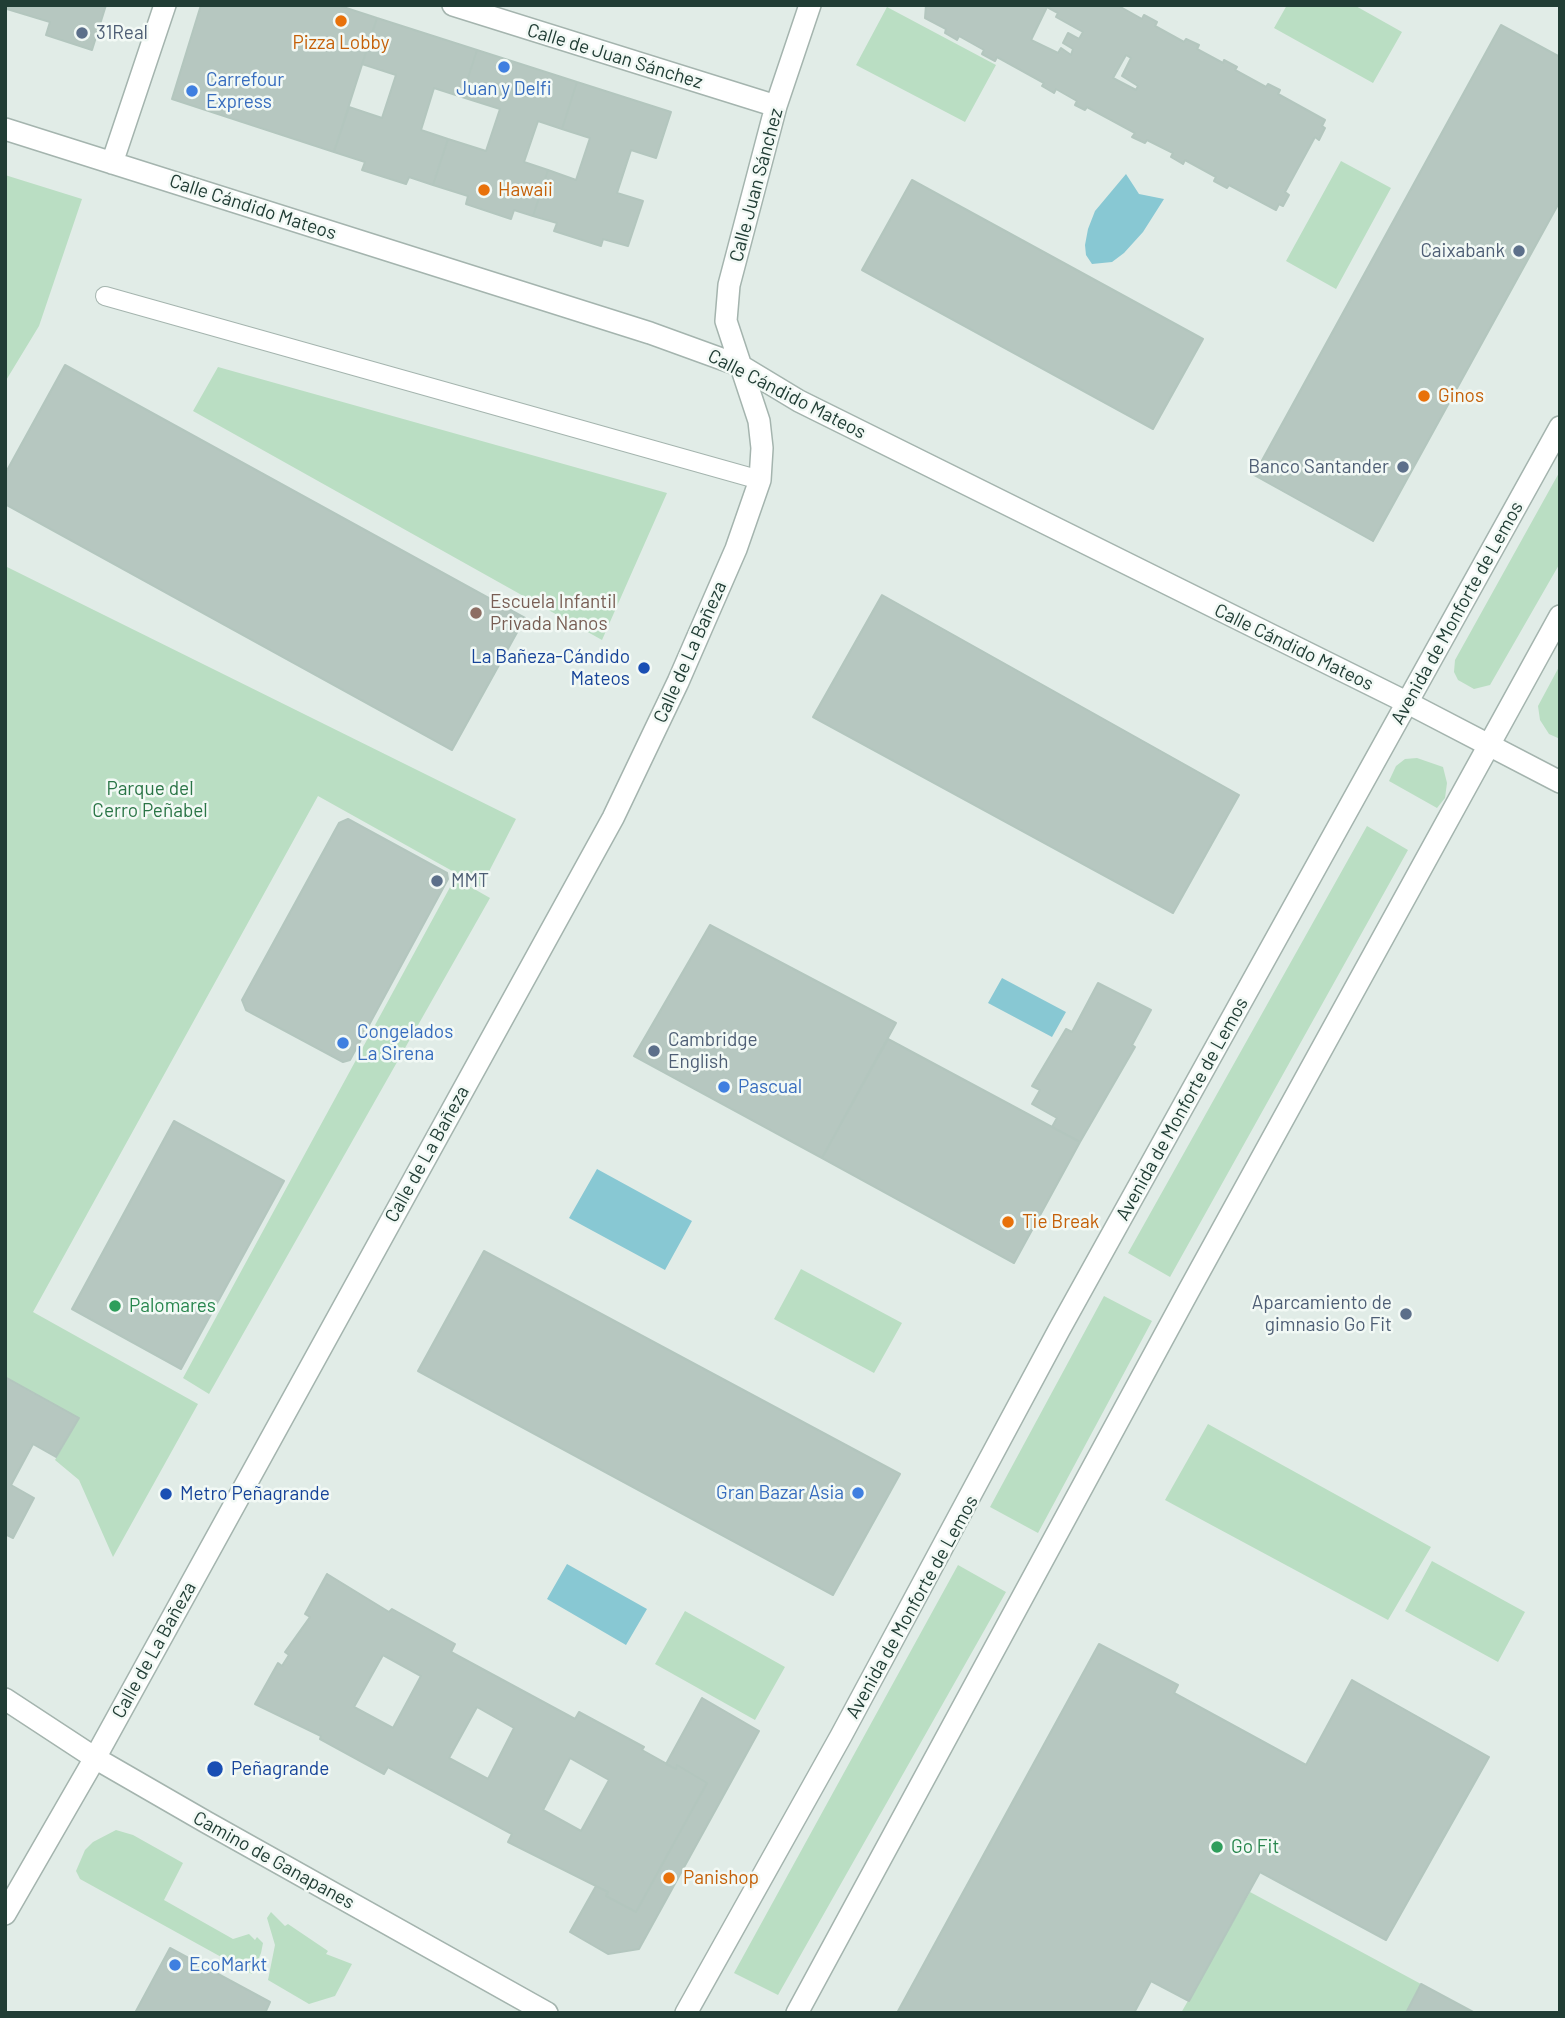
<!DOCTYPE html>
<meta charset="utf-8">
<style>
body{margin:0}
#map{position:relative;width:1565px;height:2018px;overflow:hidden;background:#e1ece7;font-family:Barlow,sans-serif}
canvas{display:block}
.frame{position:absolute;inset:0;border:7px solid #213d35;pointer-events:none}
</style>
<div id="map">
<canvas width="1565" height="2018"></canvas>
<div class="frame"></div>
</div>
<script>
const ctx = document.querySelector('canvas').getContext('2d');
ctx.lineJoin = 'round';
function fill(path, color) { ctx.fillStyle = color; ctx.fill(path, 'evenodd'); }
const poly = rows => new Path2D(rows.map(r => 'M' + r).join(''));
function strokePath(path, color, width, dash) { ctx.strokeStyle = color; ctx.lineWidth = width; ctx.lineCap = dash ? 'butt' : 'round'; ctx.setLineDash(dash || []); ctx.stroke(path); }
function write(font, color, halo, rows, align = 'center') {
  ctx.font = font + ' Barlow,sans-serif'; ctx.lineWidth = 5; ctx.setLineDash([]); ctx.textBaseline = 'middle'; ctx.strokeStyle = halo; ctx.fillStyle = color; for (const [text, x, y, turn = 0] of rows) {
    ctx.save(); ctx.translate(x, y); ctx.rotate((+turn || 0) * Math.PI / 180); ctx.textAlign = isNaN(turn) ? turn : align; if (halo) ctx.strokeText(text, 0, 0); ctx.fillText(text, 0, 0); ctx.restore();
  }
}
const green = poly([
 [1287,5,1354,5,1402,32,1373,83,1274,28],
 [887,7,996,65,965,122,856,65],
 [1341,161,1391,188,1336,289,1286,261],
 [5,175,82,199,39,326,5,382],
 [218,367,667,493,602,640,193,411],
 [1560,471,1560,563,1490,685,1474,689,1458,680,1454,672,1455,660],
 [5,566,516,819,481,887,318,796,33,1312,198,1404,113,1557,79,1480,55,1460,79,1418,5,1377],
 [1560,665,1560,739,1549,734,1540,720,1538,706],
 [1417,758,1443,767,1447,783,1445,798,1437,808,1389,781,1396,766,1405,759],
 [1367,826,1408,850,1170,1277,1128,1253],
 [455,878,490,898,209,1394,183,1378],
 [801,1269,902,1323,874,1373,774,1319],
 [1104,1296,1152,1321,1038,1533,990,1507],
 [1208,1424,1431,1547,1388,1620,1165,1500],
 [1432,1561,1525,1612,1498,1662,1405,1611],
 [958,1565,1006,1592,778,1995,734,1973],
 [685,1611,785,1667,755,1720,655,1664],
 [116,1830,133,1835,183,1863,164,1900,233,1939,249,1934,255,1940,257,1937,263,1943,261,1953,252,1974,80,1879,76,1871,85,1850,93,1842],
 [1250,1892,1421,1984,1406,2013,1181,2013],
 [271,1912,285,1926,288,1924,328,1951,326,1954,352,1964,335,1996,309,2004,268,1980,275,1945,267,1918]
]);
const water = poly([
 [1126,174,1139,194,1164,199,1143,232,1124,253,1112,262,1092,264,1086,255,1085,245,1088,229,1095,211],
 [1002,978,1066,1012,1052,1037,988,1003],
 [597,1169,692,1221,665,1270,569,1218],
 [567,1564,647,1609,626,1645,547,1599]
]);
const building = poly([
 [9,5,106,5,92,50,46,35,50,22,7,9,9,5],
 [201,5,337,5,377,18,334,152,172,99,201,5],
 [926,5,1117,5,1142,19,1144,15,1157,22,1155,26,1184,42,1186,39,1199,45,1197,49,1223,63,1224,60,1237,67,1235,70,1266,87,1268,84,1280,90,1278,94,1325,120,1322,126,1325,128,1319,140,1315,137,1285,192,1289,195,1283,206,1279,204,1276,210,1229,185,1227,188,1214,181,1216,177,1185,160,1183,164,1171,157,1173,153,1147,140,1145,143,1132,137,1135,133,1087,107,1085,110,1075,105,1077,101,1056,89,1054,93,1042,86,1044,83,997,57,995,61,982,54,984,50,959,36,957,40,945,33,946,29,925,18,926,5],
 [1047,7,1058,13,1056,17,1083,32,1079,39,1068,33,1063,43,1073,49,1071,55,1061,48,1058,53,1031,40,1047,7],
 [1126,55,1131,58,1122,76,1138,86,1136,90,1113,78,1126,55],
 [377,18,477,50,462,97,434,88,421,130,448,139,433,185,409,177,406,184,362,170,365,162,334,152,349,107,382,118,396,75,362,64,377,18],
 [1501,25,1560,57,1560,201,1373,541,1254,475,1501,25],
 [477,50,577,82,562,129,538,121,524,162,548,170,533,216,514,210,511,219,466,204,468,196,433,185,448,139,486,151,500,109,462,97,477,50],
 [577,82,671,112,656,158,631,150,617,193,643,201,628,246,603,239,601,246,554,231,557,223,533,216,548,170,576,180,590,138,562,129,577,82],
 [912,180,1203,339,1153,429,862,270,912,180],
 [65,365,525,618,452,750,5,504,5,474,65,365],
 [882,595,1239,795,1173,913,813,717,882,595],
 [348,819,447,873,448,879,350,1060,343,1062,246,1010,242,1000,339,823,348,819],
 [710,925,896,1023,822,1158,634,1056,710,925],
 [1098,983,1151,1010,1132,1045,1135,1047,1080,1142,1052,1127,1057,1118,1032,1104,1040,1090,1032,1086,1066,1029,1072,1032,1098,983],
 [888,1039,1080,1142,1014,1263,822,1158,888,1039],
 [174,1121,284,1181,181,1369,72,1309,174,1121],
 [484,1251,900,1474,833,1595,418,1371,484,1251],
 [5,1377,79,1418,56,1457,33,1444,11,1485,34,1498,13,1538,5,1534,5,1377],
 [327,1574,389,1612,392,1609,455,1644,451,1652,575,1719,579,1712,644,1747,642,1750,676,1769,677,1765,707,1783,636,1912,606,1896,608,1892,508,1842,512,1834,388,1767,384,1774,320,1739,321,1736,255,1704,278,1663,282,1666,289,1655,285,1652,310,1617,305,1614,327,1574],
 [383,1655,421,1676,393,1728,354,1707,383,1655],
 [477,1707,514,1728,488,1779,449,1758,477,1707],
 [570,1758,609,1780,581,1831,543,1810,570,1758],
 [1099,1644,1178,1685,1174,1693,1306,1765,1352,1680,1489,1757,1386,1940,1260,1872,1189,2001,1151,1981,1134,2013,897,2013,1099,1644],
 [702,1698,759,1731,639,1949,608,1954,570,1932,596,1886,608,1892,606,1896,636,1912,707,1783,677,1765,676,1769,666,1764,702,1698],
 [170,1948,270,2002,265,2013,135,2013,170,1948],
 [1421,1984,1475,2013,1406,2013,1421,1984]
]);
const service = poly([
 [105,296,760,480]
]);
const minor = poly([
 [453,5,776,106],
 [5,129,650,333,741,366,799,401,1408,703,1560,782],
 [112,163,165,5],
 [5,1699,95,1758,206,1822,547,2013],
 [5,1914,95,1758,613,818,678,682,736,549,760,480,762,448,759,421,726,321,729,285,776,106,810,5]
]);
const tertiary = poly([
 [686,2013,841,1736,1059,1330,1560,427],
 [797,2013,1188,1292,1560,616]
]);
const markers = [
 [341,21,7,"#e8710a"],
 [82,33,7,"#5c6f8a"],
 [504,67,7,"#3f7fe0"],
 [192,91,7,"#3f7fe0"],
 [484,190,7,"#e8710a"],
 [1519,251,7,"#5c6f8a"],
 [1424,396,7,"#e8710a"],
 [1403,467,7,"#5c6f8a"],
 [476,613,7,"#8d6e63"],
 [644,668,7,"#1a4fb4"],
 [437,881,7,"#5c6f8a"],
 [343,1043,7,"#3f7fe0"],
 [654,1051,7,"#5c6f8a"],
 [724,1087,7,"#3f7fe0"],
 [1008,1222,7,"#e8710a"],
 [115,1306,7,"#2e9e5b"],
 [1406,1314,7,"#5c6f8a"],
 [858,1493,7,"#3f7fe0"],
 [166,1494,7,"#1a4fb4"],
 [215,1769,9,"#1a4fb4"],
 [1217,1847,7,"#2e9e5b"],
 [669,1878,7,"#e8710a"],
 [175,1965,7,"#3f7fe0"]
];
const serviceNames = [
 ["31Real",96,33],
 ["Caixabank",1505,251,"right"],
 ["Banco Santander",1389,467,"right"],
 ["MMT",451,881],
 ["Cambridge",668,1040],
 ["English",668,1062],
 ["Aparcamiento de",1392,1303,"right"],
 ["gimnasio Go Fit",1392,1325,"right"]
];
const foodNames = [
 ["Pizza Lobby",341,43,"center"],
 ["Hawaii",498,190],
 ["Ginos",1438,396],
 ["Tie Break",1022,1222],
 ["Panishop",683,1878]
];
const streetNames = [
 ["Calle de Juan Sánchez",615,56,17],
 ["Calle Juan Sánchez",756,185,-75],
 ["Calle Cándido Mateos",253,207,18],
 ["Calle Cándido Mateos",787,394,27],
 ["Avenida de Monforte de Lemos",1457,613,-61],
 ["Calle Cándido Mateos",1294,647,26],
 ["Calle de La Bañeza",690,652,-66],
 ["Avenida de Monforte de Lemos",1182,1109,-61],
 ["Calle de La Bañeza",427,1154,-61],
 ["Avenida de Monforte de Lemos",912,1607,-61],
 ["Calle de La Bañeza",154,1650,-61],
 ["Camino de Ganapanes",274,1860,29]
];
const shopNames = [
 ["Carrefour",206,80],
 ["Express",206,102],
 ["Juan y Delfi",504,89,"center"],
 ["Congelados",357,1032],
 ["La Sirena",357,1054],
 ["Pascual",738,1087],
 ["Gran Bazar Asia",844,1493,"right"],
 ["EcoMarkt",189,1965]
];
const educationNames = [
 ["Escuela Infantil",490,602],
 ["Privada Nanos",490,624]
];
const transitNames = [
 ["La Bañeza-Cándido",630,657,"right"],
 ["Mateos",630,679,"right"],
 ["Metro Peñagrande",180,1494],
 ["Peñagrande",231,1769]
];
const parkNames = [
 ["Parque del",150,789],
 ["Cerro Peñabel",150,811]
];
const leisureNames = [
 ["Palomares",129,1306],
 ["Go Fit",1231,1847]
];
fill(green, '#badec3');
fill(water, '#88c8d3');
fill(building, '#b6c7c0');
strokePath(building, '#b3c6be', 2);
strokePath(service, '#a4b4ae', 20);
strokePath(minor, '#a4b4ae', 24);
strokePath(tertiary, '#a4b4ae', 24);
strokePath(service, '#fff', 18);
strokePath(minor, '#fff', 21);
strokePath(tertiary, '#fff', 21);
for (const [x, y, r, color] of markers) { const dot = new Path2D(); dot.arc(x, y, r, 0, 2 * Math.PI); ctx.fillStyle = color; ctx.fill(dot); strokePath(dot, '#f2f9f5', 2.5); }
write('19px', '#4e5e75', '#f2f9f5', serviceNames, 'left');
write('19px', '#c56008', '#f2f9f5', foodNames, 'left');
write('19px', '#213d35', '#f2f9f5', streetNames);
write('19px', '#366cbe', '#f2f9f5', shopNames, 'left');
write('19px', '#785e54', '#f2f9f5', educationNames, 'left');
write('19px', '#164399', '#f2f9f5', transitNames, 'left');
write('19px', '#2a7546', '#f2f9f5', parkNames);
write('19px', '#27864d', '#f2f9f5', leisureNames, 'left');
</script>
